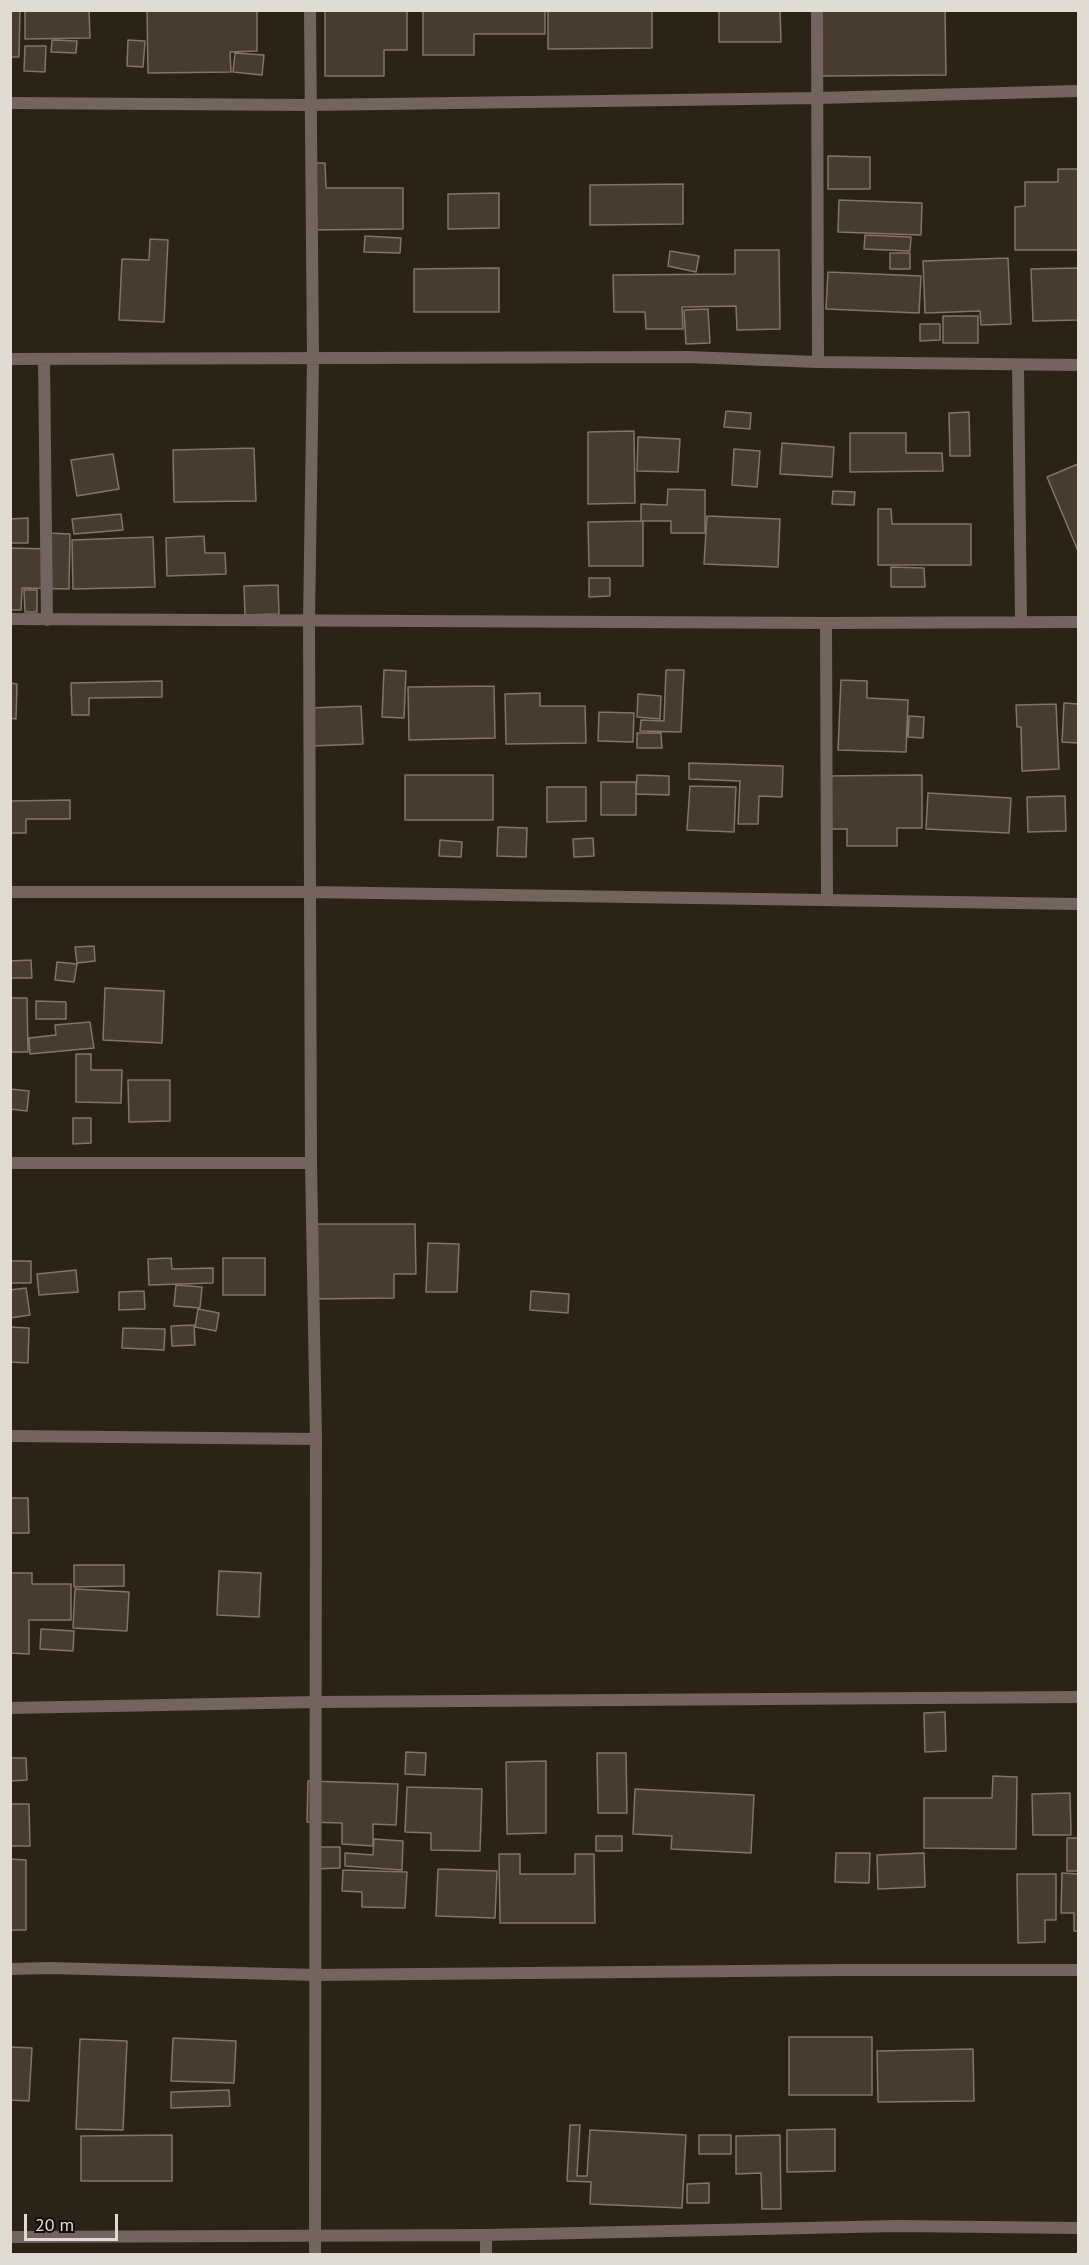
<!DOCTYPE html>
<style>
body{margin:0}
#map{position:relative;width:1089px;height:2265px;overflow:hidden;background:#2b2315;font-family:"PT Sans",sans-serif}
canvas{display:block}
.frame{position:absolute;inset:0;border:12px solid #e1dcd3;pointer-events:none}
.scale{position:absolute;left:24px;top:2214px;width:94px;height:27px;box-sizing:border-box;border:3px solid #e1dcd3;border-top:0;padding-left:8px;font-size:18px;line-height:21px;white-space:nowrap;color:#e1dcd3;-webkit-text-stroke:4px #110d07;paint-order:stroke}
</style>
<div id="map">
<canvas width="1089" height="2265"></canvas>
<div class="frame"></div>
<div class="scale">20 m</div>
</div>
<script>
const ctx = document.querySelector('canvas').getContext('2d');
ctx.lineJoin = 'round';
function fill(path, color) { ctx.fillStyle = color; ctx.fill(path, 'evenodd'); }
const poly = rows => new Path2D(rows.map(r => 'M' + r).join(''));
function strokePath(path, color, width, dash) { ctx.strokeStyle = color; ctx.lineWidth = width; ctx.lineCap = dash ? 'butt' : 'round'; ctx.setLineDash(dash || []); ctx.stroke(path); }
const building = poly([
 [10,10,20,10,19,57,10,57,10,10],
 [25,10,89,10,90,38,25,39,25,10],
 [147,10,257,10,257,51,230,52,231,72,148,73,147,10],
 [325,10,407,10,407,50,384,50,384,76,325,76,325,10],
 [423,10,545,10,545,34,474,34,474,55,423,55,423,10],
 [548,10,652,10,652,48,548,49,548,10],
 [719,10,780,10,781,42,719,42,719,10],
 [821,10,945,10,946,75,821,76,821,10],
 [52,40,77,41,76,53,51,52,52,40],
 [128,40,145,41,143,67,127,66,128,40],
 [25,46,46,46,45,72,24,71,25,46],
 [235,53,264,55,262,75,233,72,235,53],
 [828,156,870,157,870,189,828,189,828,156],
 [308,163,325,163,326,188,403,188,403,229,309,230,308,163],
 [1058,169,1078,169,1078,250,1015,250,1015,207,1025,206,1025,182,1058,182,1058,169],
 [683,184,683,224,590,225,590,185,683,184],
 [499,193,499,228,448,229,448,194,499,193],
 [839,200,922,203,921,235,838,232,839,200],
 [865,235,911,237,910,251,864,249,865,235],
 [365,236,401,238,400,253,364,252,365,236],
 [150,239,168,240,164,322,119,320,122,259,149,260,150,239],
 [735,250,779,250,780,329,737,330,736,306,682,307,683,329,646,329,645,312,614,312,613,275,735,274,735,250],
 [670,251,699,256,696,272,668,266,670,251],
 [890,253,910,253,910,269,890,269,890,253],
 [1008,258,1011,324,981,325,980,311,925,313,923,261,1008,258],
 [499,268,499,312,414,312,414,269,499,268],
 [1078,268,1078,320,1033,321,1031,269,1078,268],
 [828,272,921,276,919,313,826,309,828,272],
 [708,309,710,343,686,344,684,310,708,309],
 [943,316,978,316,978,343,943,343,943,316],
 [920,324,940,324,940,340,920,341,920,324],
 [726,411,751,413,750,429,724,427,726,411],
 [969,412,970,456,950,456,949,413,969,412],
 [634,431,635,503,588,504,588,432,634,431],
 [850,433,906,433,906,453,942,453,943,471,850,472,850,433],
 [638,437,680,439,678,472,637,471,638,437],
 [782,443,834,447,832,477,780,474,782,443],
 [254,448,256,501,174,502,173,450,254,448],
 [734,449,760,451,757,487,732,485,734,449],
 [113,454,119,489,77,496,71,460,113,454],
 [1078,464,1078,551,1047,477,1078,464],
 [668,489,705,490,705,533,671,533,671,521,641,521,641,504,667,505,668,489],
 [833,491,855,492,854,505,832,504,833,491],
 [878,509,891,509,892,524,971,524,971,565,878,565,878,509],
 [121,514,123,530,74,534,72,519,121,514],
 [707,516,780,519,778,567,704,564,707,516],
 [28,518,28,543,10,543,10,519,28,518],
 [643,521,643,566,589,566,588,522,643,521],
 [47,533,70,534,69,589,22,588,21,610,10,610,10,548,47,549,47,533],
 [204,536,205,553,225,553,226,574,167,576,166,538,204,536],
 [153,537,155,587,73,589,72,540,153,537],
 [891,567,924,568,925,587,891,587,891,567],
 [589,578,610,578,610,596,589,597,589,578],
 [278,585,279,614,245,615,244,586,278,585],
 [24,590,37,590,37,612,25,612,24,590],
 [384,670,406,671,404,718,382,717,384,670],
 [666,670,684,670,681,732,640,731,641,720,664,721,666,670],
 [841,680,867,681,867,698,908,700,906,752,838,750,841,680],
 [162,681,162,697,89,698,89,715,72,715,71,683,162,681],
 [10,683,17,684,16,719,10,718,10,683],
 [494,686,495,738,409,740,408,687,494,686],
 [540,693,540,706,585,706,586,743,506,744,505,694,540,693],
 [638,694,661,696,660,719,637,717,638,694],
 [1064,703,1078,704,1078,743,1062,742,1064,703],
 [1056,704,1059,769,1022,771,1021,727,1017,727,1016,705,1056,704],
 [361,706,363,744,311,746,309,708,361,706],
 [599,712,634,713,633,742,598,741,599,712],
 [909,716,924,717,923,738,908,737,909,716],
 [637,733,661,733,662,748,637,748,637,733],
 [689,763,783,766,782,797,759,796,758,824,738,824,740,781,689,779,689,763],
 [405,775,493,775,493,820,405,820,405,775],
 [637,775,669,776,669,795,636,794,637,775],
 [922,775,922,828,897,828,897,846,847,846,847,829,824,829,823,776,922,775],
 [601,782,636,782,636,815,601,815,601,782],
 [690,786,736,787,734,832,687,830,690,786],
 [547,787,586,787,586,821,547,822,547,787],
 [928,793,1011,798,1009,833,926,829,928,793],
 [1065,796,1066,831,1028,832,1027,797,1065,796],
 [70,800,70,819,26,819,26,833,10,833,10,801,70,800],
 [498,827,527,828,526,857,497,856,498,827],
 [593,838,594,856,574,857,573,839,593,838],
 [440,840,462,842,461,857,439,856,440,840],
 [94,946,95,961,77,963,75,947,94,946],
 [31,960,32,978,10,978,10,961,31,960],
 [57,962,77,964,74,982,55,980,57,962],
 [105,988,164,991,162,1043,103,1040,105,988],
 [10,998,27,998,28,1052,10,1052,10,998],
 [36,1001,66,1002,66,1019,36,1019,36,1001],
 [90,1022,94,1048,30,1054,29,1038,56,1035,55,1025,90,1022],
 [76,1054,91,1054,91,1070,122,1070,121,1103,76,1102,76,1054],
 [128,1080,170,1080,170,1121,129,1122,128,1080],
 [10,1089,29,1091,27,1111,10,1109,10,1089],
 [73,1118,91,1118,91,1143,73,1144,73,1118],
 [310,1224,415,1224,416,1274,394,1274,394,1298,311,1299,310,1224],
 [428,1243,459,1244,457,1292,426,1292,428,1243],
 [171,1258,172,1269,213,1268,213,1283,149,1285,148,1259,171,1258],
 [223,1258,265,1258,265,1295,223,1295,223,1258],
 [10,1261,31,1261,31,1283,10,1283,10,1261],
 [76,1270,78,1292,39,1295,37,1274,76,1270],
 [176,1285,202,1287,200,1308,174,1306,176,1285],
 [26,1288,30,1315,10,1318,10,1290,26,1288],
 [144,1291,145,1309,119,1310,119,1292,144,1291],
 [531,1291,569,1294,568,1313,530,1310,531,1291],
 [198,1309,219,1313,216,1331,195,1327,198,1309],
 [194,1325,195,1345,172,1346,171,1326,194,1325],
 [10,1327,29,1328,28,1363,10,1362,10,1327],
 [123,1328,165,1329,164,1350,122,1348,123,1328],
 [10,1498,28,1498,29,1533,10,1533,10,1498],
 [74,1565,124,1565,124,1586,74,1587,74,1565],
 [219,1571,261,1573,259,1617,217,1615,219,1571],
 [10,1573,32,1573,32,1584,71,1584,71,1620,29,1620,29,1654,10,1653,10,1573],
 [75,1589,129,1592,127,1631,73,1628,75,1589],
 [41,1629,74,1631,73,1651,40,1649,41,1629],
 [945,1712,946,1751,925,1752,924,1713,945,1712],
 [406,1752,426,1753,425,1775,405,1774,406,1752],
 [597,1753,626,1753,627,1813,598,1813,597,1753],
 [10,1758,26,1758,27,1780,10,1781,10,1758],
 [546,1761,546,1833,507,1834,506,1762,546,1761],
 [993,1776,1017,1777,1016,1849,924,1848,924,1798,992,1798,993,1776],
 [308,1781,398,1784,396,1825,373,1824,373,1846,342,1844,342,1823,307,1822,308,1781],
 [407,1787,482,1789,480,1851,431,1850,431,1833,405,1832,407,1787],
 [635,1789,754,1795,751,1853,671,1849,672,1836,633,1834,635,1789],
 [1070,1793,1071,1835,1033,1835,1032,1794,1070,1793],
 [10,1804,29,1804,30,1846,10,1846,10,1804],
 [596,1836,622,1836,622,1851,596,1851,596,1836],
 [1067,1838,1078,1838,1078,1871,1067,1871,1067,1838],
 [374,1839,403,1841,402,1870,345,1866,345,1853,373,1855,374,1839],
 [313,1847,340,1847,340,1868,313,1869,313,1847],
 [836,1853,870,1853,869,1883,835,1882,836,1853],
 [924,1853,925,1887,878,1889,877,1855,924,1853],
 [499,1854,520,1854,520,1874,575,1874,575,1854,594,1854,595,1923,500,1923,499,1854],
 [10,1859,26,1860,26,1930,10,1930,10,1859],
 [438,1869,497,1871,495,1918,436,1916,438,1869],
 [343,1870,407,1872,405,1908,362,1907,362,1892,342,1891,343,1870],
 [1062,1873,1078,1874,1078,1931,1074,1931,1074,1913,1061,1913,1062,1873],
 [1017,1874,1056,1874,1056,1920,1045,1920,1045,1942,1018,1943,1017,1874],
 [789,2037,872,2037,872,2095,789,2095,789,2037],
 [173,2038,236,2041,234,2083,171,2081,173,2038],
 [80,2039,127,2041,123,2130,76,2129,80,2039],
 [10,2047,32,2048,29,2101,10,2100,10,2047],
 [973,2049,974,2101,878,2102,877,2051,973,2049],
 [229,2090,230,2106,171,2108,171,2092,229,2090],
 [570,2125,580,2125,577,2176,587,2176,590,2130,686,2135,682,2208,590,2204,591,2182,567,2181,570,2125],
 [835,2129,835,2171,787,2172,787,2130,835,2129],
 [172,2135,172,2181,81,2181,81,2136,172,2135],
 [699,2135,731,2135,731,2154,699,2154,699,2135],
 [780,2135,781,2209,762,2209,761,2173,736,2174,736,2136,780,2135],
 [709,2183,709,2203,687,2203,687,2184,709,2183]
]);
const minor = poly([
 [310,10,313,360,309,621,311,1163,316,1439,315,2254],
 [817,10,818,362],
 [10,103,310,105,818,98,1078,91],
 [10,359,688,357,818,362,1078,365],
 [44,360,47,620],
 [1018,365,1021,621],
 [10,619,826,623,1078,622],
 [826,623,827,900],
 [10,892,311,892,1078,904],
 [10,1163,311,1163],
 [10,1436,316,1439],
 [10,1708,316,1702,1078,1697],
 [10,1969,49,1968,316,1975,845,1970,1078,1970],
 [10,2237,486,2235,897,2226,1078,2228],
 [486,2254,486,2235]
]);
fill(building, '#483b2f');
strokePath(building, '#847567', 1.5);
strokePath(minor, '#73645f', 12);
</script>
